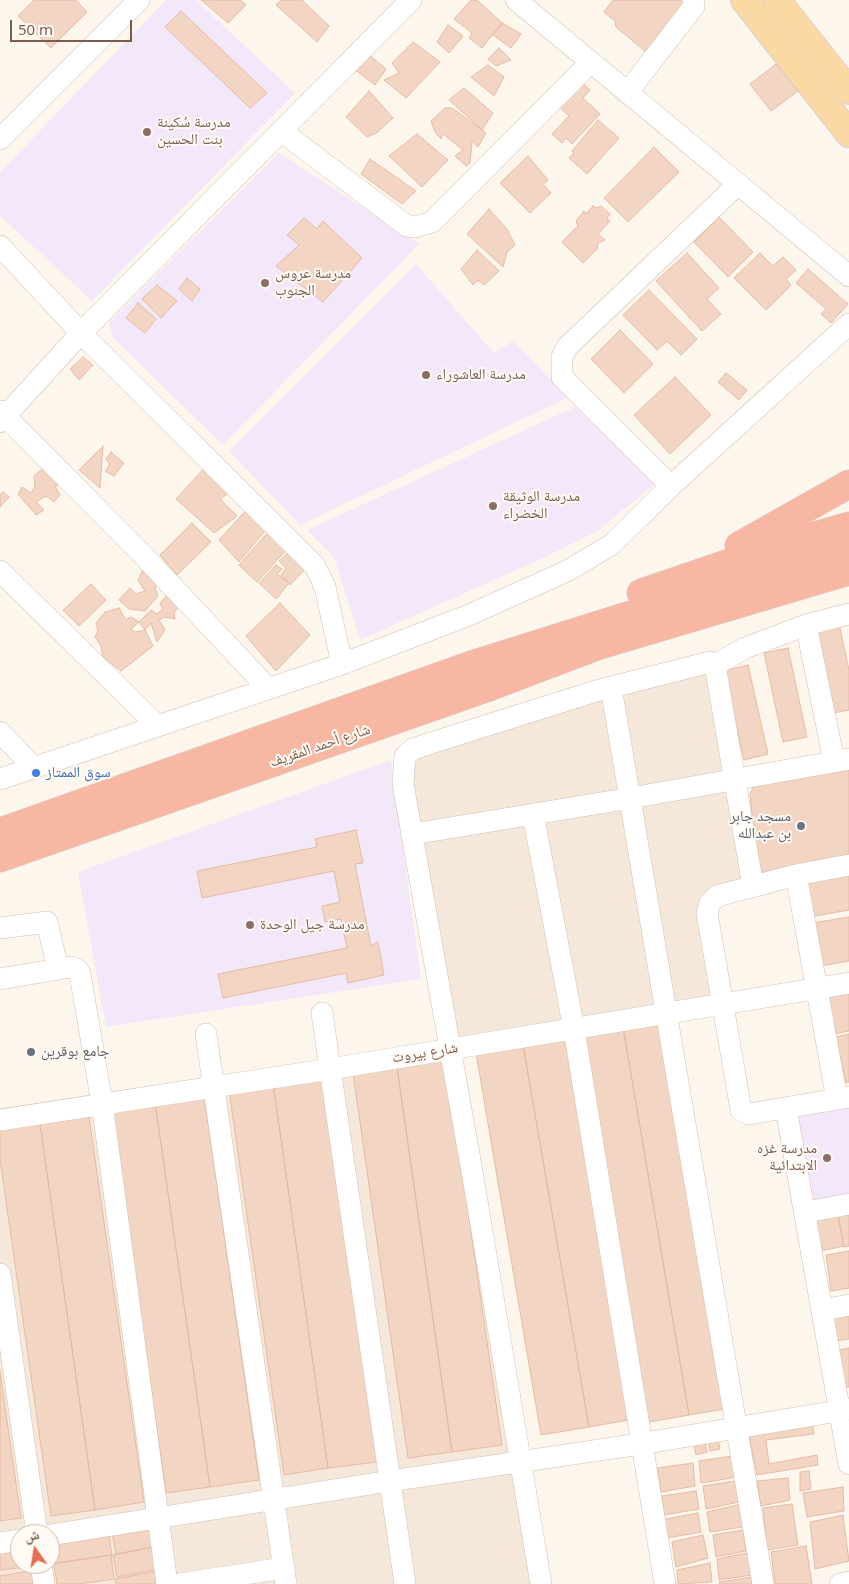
<!DOCTYPE html>
<meta charset="utf-8">
<style>
body{margin:0}
#map{position:relative;width:849px;height:1584px;overflow:hidden;background:#fdf6ec;font-family:"Noto Sans","Noto Naskh Arabic",sans-serif}
canvas{display:block}
.north{position:absolute;left:10px;top:1524px;width:50px;height:50px;box-sizing:border-box;background:#fffaf3;border:1px solid #cabbb1;border-radius:50%;rotate:347deg;font-size:14px;font-weight:700;line-height:20px;text-align:center;color:#7a5c4d}
.north::after{content:'';display:block;margin:auto;width:18px;height:22px;background:#e76f51;clip-path:polygon(50% 0,100% 100%,50% 72%,0 100%)}
.scale{position:absolute;left:10px;top:20px;width:122px;height:22px;box-sizing:border-box;border:2px solid #7a5c4d;border-top:0;padding-left:6px;font-size:15px;line-height:18px;white-space:nowrap;color:#7a5c4d;-webkit-text-stroke:4px #fffaf3;paint-order:stroke}
</style>
<div id="map">
<canvas width="849" height="1584"></canvas>
<div class="north">ش</div>
<div class="scale">50 m</div>
</div>
<script>
const ctx = document.querySelector('canvas').getContext('2d');
ctx.lineJoin = 'round';
function fill(path, color) { ctx.fillStyle = color; ctx.fill(path, 'evenodd'); }
const poly = rows => new Path2D(rows.map(r => 'M' + r).join(''));
function strokePath(path, color, width, dash) { ctx.strokeStyle = color; ctx.lineWidth = width; ctx.lineCap = dash ? 'butt' : 'round'; ctx.setLineDash(dash || []); ctx.stroke(path); }
function write(font, color, halo, rows, align = 'center') {
  ctx.font = font + ' "Noto Sans","Noto Naskh Arabic",sans-serif'; ctx.lineWidth = 4; ctx.setLineDash([]); ctx.textBaseline = 'middle'; ctx.strokeStyle = halo; ctx.fillStyle = color; for (const [text, x, y, turn = 0] of rows) {
    ctx.save(); ctx.translate(x, y); ctx.rotate((+turn || 0) * Math.PI / 180); ctx.textAlign = isNaN(turn) ? turn : align; if (halo) ctx.strokeText(text, 0, 0); ctx.fillText(text, 0, 0); ctx.restore();
  }
}
const residential = poly([
 [710,663,752,886,709,902,724,1003,451,1047,404,783,413,751],
 [450,1049,542,1584,0,1584,0,1120],
 [20,1534,50,1534,50,1564,20,1564]
]);
const education = poly([
 [166,0,196,0,295,93,92,301,0,216,0,172],
 [279,153,419,244,223,445,113,338,109,322],
 [416,264,494,353,513,341,569,397,300,525,229,451],
 [575,407,656,483,599,530,543,558,360,640,334,557,307,530],
 [391,760,421,979,106,1027,78,872],
 [849,1103,849,1202,816,1209,797,1114]
]);
const building = poly([
 [34,0,76,0,87,12,51,48,18,16,34,0],
 [201,0,240,0,246,5,228,23,201,0],
 [281,0,302,0,329,26,317,42,276,5,281,0],
 [471,0,477,0,502,23,482,48,469,38,472,33,454,19,471,0],
 [613,0,690,0,647,53,616,27,615,21,604,12,613,0],
 [181,11,267,93,250,108,165,27,181,11],
 [502,23,521,34,511,48,493,35,502,23],
 [448,25,463,36,449,53,437,42,448,25],
 [413,42,440,62,406,98,384,80,399,73,392,63,413,42],
 [499,48,511,60,496,66,488,59,499,48],
 [368,54,386,69,375,85,354,69,368,54],
 [776,64,798,91,771,111,750,84,776,64],
 [488,65,504,77,494,96,471,77,488,65],
 [580,81,590,90,583,98,600,114,572,144,566,138,562,143,552,134,569,116,558,106,580,81],
 [464,88,493,113,482,130,449,100,464,88],
 [369,91,393,118,378,132,367,137,346,117,369,91],
 [445,108,452,108,486,133,478,147,472,141,470,163,466,166,455,156,463,150,443,134,441,139,435,132,431,121,445,108],
 [598,120,619,138,587,174,569,158,574,153,572,151,598,120],
 [417,134,448,160,422,187,389,156,417,134],
 [654,147,679,172,628,222,604,198,654,147],
 [528,156,548,180,543,184,551,193,530,213,500,183,528,156],
 [370,159,416,191,402,204,361,174,370,159],
 [593,206,596,208,601,206,610,214,607,218,610,221,598,234,605,240,598,243,597,249,583,263,562,242,578,226,576,221,584,211,586,214,593,206],
 [489,209,507,229,515,245,507,252,503,267,467,234,489,209],
 [719,217,753,252,728,277,694,242,719,217],
 [304,218,317,229,323,221,362,258,323,302,276,266,299,245,287,235,304,218],
 [477,250,499,271,484,285,478,280,473,285,461,269,477,250],
 [687,253,719,288,707,299,721,314,702,331,656,281,687,253],
 [760,253,773,266,783,257,796,270,786,279,791,285,766,310,734,278,760,253],
 [808,269,848,304,831,323,821,314,826,309,796,283,808,269],
 [187,278,200,289,192,301,179,289,187,278],
 [157,285,177,301,161,318,142,299,157,285],
 [649,290,697,339,681,355,667,341,657,350,623,315,649,290],
 [138,303,156,319,145,333,126,318,138,303],
 [620,330,653,364,624,393,591,359,620,330],
 [83,357,93,365,79,380,70,369,83,357],
 [726,373,747,390,739,400,718,382,726,373],
 [675,377,711,415,670,454,634,415,675,377],
 [103,446,100,488,79,470,103,446],
 [111,452,124,463,114,476,105,471,110,464,106,459,111,452],
 [207,465,233,490,220,499,237,516,214,533,176,499,207,465],
 [46,466,65,483,55,486,60,495,54,502,46,496,36,502,44,510,36,515,18,494,22,487,31,493,35,487,34,476,46,466],
 [3,492,9,497,0,507,0,495,3,492],
 [250,506,269,526,239,562,219,540,250,506],
 [192,523,211,542,177,575,160,555,192,523],
 [271,529,290,546,257,582,239,565,271,529],
 [293,548,308,566,290,585,281,575,286,568,279,561,293,548],
 [145,565,158,582,155,588,158,596,145,611,129,609,119,600,130,588,136,594,145,591,138,580,145,565],
 [276,565,282,569,277,574,289,583,276,599,259,583,276,565],
 [91,584,106,600,79,626,63,610,91,584],
 [169,593,181,603,174,613,175,619,165,617,159,620,165,630,157,642,151,623,145,630,139,622,151,610,157,614,163,609,160,603,169,593],
 [280,603,310,635,276,671,246,636,280,603],
 [119,608,126,620,131,617,139,622,131,629,135,632,145,630,153,646,121,671,103,657,101,646,95,637,98,631,96,623,105,612,119,608],
 [838,619,849,670,849,710,833,713,814,625,838,619],
 [788,648,807,737,783,742,764,653,788,648],
 [748,665,768,754,744,760,724,671,748,665],
 [849,768,849,857,768,873,757,871,750,794,755,783,849,768],
 [356,830,363,863,355,864,371,946,378,942,384,975,348,983,346,973,223,998,218,974,347,948,341,919,325,922,322,906,340,902,334,871,202,898,197,871,317,847,315,839,356,830],
 [849,868,849,910,809,917,802,876,849,868],
 [849,917,849,961,820,966,813,923,849,917],
 [849,991,849,1031,834,1034,827,995,849,991],
 [665,1020,731,1408,689,1415,623,1027,665,1020],
 [623,1027,689,1415,644,1423,578,1035,623,1027],
 [568,1031,634,1419,589,1427,522,1039,568,1031],
 [849,1034,849,1082,846,1083,836,1037,849,1034],
 [522,1039,589,1427,541,1435,475,1047,522,1039],
 [446,1059,502,1445,452,1452,397,1067,446,1059],
 [397,1067,452,1452,408,1458,353,1073,397,1067],
 [322,1076,377,1462,328,1468,273,1083,322,1076],
 [273,1083,328,1468,284,1475,229,1090,273,1083],
 [204,1094,259,1480,210,1487,155,1102,204,1094],
 [155,1102,210,1487,166,1493,111,1108,155,1102],
 [89,1117,144,1502,95,1510,40,1124,89,1117],
 [40,1124,95,1510,51,1516,0,1159,0,1130,40,1124],
 [849,1206,849,1246,844,1247,837,1208,849,1206],
 [836,1207,844,1246,820,1251,813,1212,836,1207],
 [849,1251,849,1288,831,1291,826,1255,849,1251],
 [849,1309,849,1339,834,1341,830,1312,849,1309],
 [849,1348,849,1387,846,1387,839,1350,849,1348],
 [0,1372,21,1518,0,1521,0,1372],
 [812,1421,814,1434,766,1440,769,1464,817,1455,818,1465,757,1475,748,1431,812,1421],
 [717,1434,720,1449,710,1451,707,1437,717,1434],
 [704,1437,707,1452,696,1455,693,1439,704,1437],
 [733,1456,737,1477,701,1483,699,1461,733,1456],
 [693,1463,695,1486,661,1492,657,1468,693,1463],
 [809,1471,811,1489,800,1491,800,1472,809,1471],
 [788,1478,790,1500,761,1506,757,1481,788,1478],
 [735,1481,739,1502,706,1509,703,1486,735,1481],
 [843,1487,844,1511,807,1517,803,1493,843,1487],
 [696,1491,699,1509,664,1515,662,1496,696,1491],
 [741,1504,748,1526,710,1532,707,1512,741,1504],
 [792,1504,798,1545,767,1550,763,1508,792,1504],
 [698,1513,701,1532,667,1538,664,1520,666,1519,698,1513],
 [843,1515,849,1561,815,1569,810,1522,843,1515],
 [154,1524,158,1546,116,1554,112,1532,154,1524],
 [743,1530,746,1551,716,1557,713,1535,743,1530],
 [108,1532,112,1555,55,1563,51,1540,108,1532],
 [703,1535,708,1558,676,1567,672,1542,703,1535],
 [20,1544,20,1564,35,1566,0,1570,0,1547,20,1544],
 [806,1546,812,1584,775,1584,771,1552,806,1546],
 [155,1547,159,1569,117,1577,113,1555,155,1547],
 [747,1553,752,1575,719,1580,717,1559,747,1553],
 [111,1555,114,1579,78,1584,57,1584,54,1564,111,1555],
 [710,1563,712,1582,678,1584,677,1570,710,1563],
 [36,1570,38,1584,0,1584,0,1576,36,1570],
 [157,1571,160,1584,116,1584,115,1579,157,1571],
 [753,1577,755,1584,720,1584,719,1582,753,1577]
]);
const minor = poly([
 [516,0,849,276],
 [627,93,694,6,693,0],
 [281,131,407,226,415,227,432,222,440,214,591,62],
 [0,139,139,0],
 [0,246,81,333,315,566,325,587,342,664],
 [0,411,141,553,267,687],
 [0,422,81,333,411,0],
 [671,486,562,377,562,357,567,347,737,185],
 [0,571,157,725],
 [806,625,834,761],
 [715,665,753,886],
 [715,665,745,648,806,625,849,614],
 [611,687,763,1584],
 [0,732,34,768],
 [0,779,342,664,469,615,567,571,611,545,671,486,849,324],
 [533,814,574,1029,665,1584],
 [413,834,631,798,849,759],
 [849,865,796,875,717,896,710,903,707,913,741,1110,749,1114,849,1097],
 [796,875,837,1099],
 [0,928,47,922,58,969],
 [0,979,71,967,78,970,80,974,102,1103,167,1584],
 [322,1013,405,1584],
 [206,1034,286,1584],
 [786,1108,849,1464],
 [0,1120,330,1069,849,983],
 [806,1212,849,1204],
 [0,1274,37,1534],
 [823,1310,849,1305],
 [50,1535,390,1481,640,1444,849,1409],
 [0,1543,20,1540],
 [41,1564,44,1584],
 [180,1584,284,1568],
 [541,1584,473,1177,403,784,405,756,413,749,431,743,596,691,710,662,715,665],
 [840,1584,849,1582]
]);
const major = poly([
 [744,0,849,134],
 [777,0,849,91]
]);
const highway = poly([
 [739,546,849,484],
 [641,593,767,550,849,526],
 [0,832,477,663,633,614,849,551],
 [0,858,492,686,600,645,849,571]
]);
const markers = [
 [147,132,5,"#8d6e63"],
 [265,283,5,"#8d6e63"],
 [426,375,5,"#8d6e63"],
 [493,506,5,"#8d6e63"],
 [36,773,5,"#3f7fe0"],
 [801,826,5,"#6b7280"],
 [250,925,5,"#8d6e63"],
 [31,1052,5,"#6b7280"],
 [827,1158,5,"#8d6e63"]
];
const educationNames = [
 ["مدرسة سُكينة",157,123],
 ["بنت الحسين",157,140],
 ["مدرسة عروس",275,274],
 ["الجنوب",275,291],
 ["مدرسة العاشوراء",436,375],
 ["مدرسة الوثيقة",503,497],
 ["الخضراء",503,514],
 ["مدرسة جيل الوحدة",260,925],
 ["مدرسة غزه",817,1149,"right"],
 ["الابتدائية",817,1166,"right"]
];
const streetNames = [
 ["شارع أحمد المقريف",320,746,-19],
 ["شارع بيروت",425,1053,-9]
];
const shopNames = [
 ["سوق الممتاز",46,773]
];
const worshipNames = [
 ["مسجد جابر",791,817],
 ["بن عبدالله",791,834],
 ["جامع بوقرين",41,1052,"left"]
];
fill(residential, '#f5e8da');
fill(education, '#f3e8fa');
fill(building, '#f3d5c3');
strokePath(building, '#e6bba3', 1);
strokePath(minor, '#d1beb0', 22);
strokePath(major, '#dad1cd', 28);
strokePath(highway, '#dad1cd', 29);
strokePath(minor, '#fff', 21);
strokePath(major, '#fbd9a5', 26);
strokePath(highway, '#f7b7a3', 28);
for (const [x, y, r, color] of markers) { const dot = new Path2D(); dot.arc(x, y, r, 0, 2 * Math.PI); ctx.fillStyle = color; ctx.fill(dot); strokePath(dot, '#fffaf3', 2); }
write('15px', '#785e54', '#fffaf3', educationNames, 'left');
write('15px', '#7a5c4d', '#fffaf3', streetNames);
write('15px', '#366cbe', '#fffaf3', shopNames, 'left');
write('15px', '#5b616d', '#fffaf3', worshipNames, 'right');
</script>
